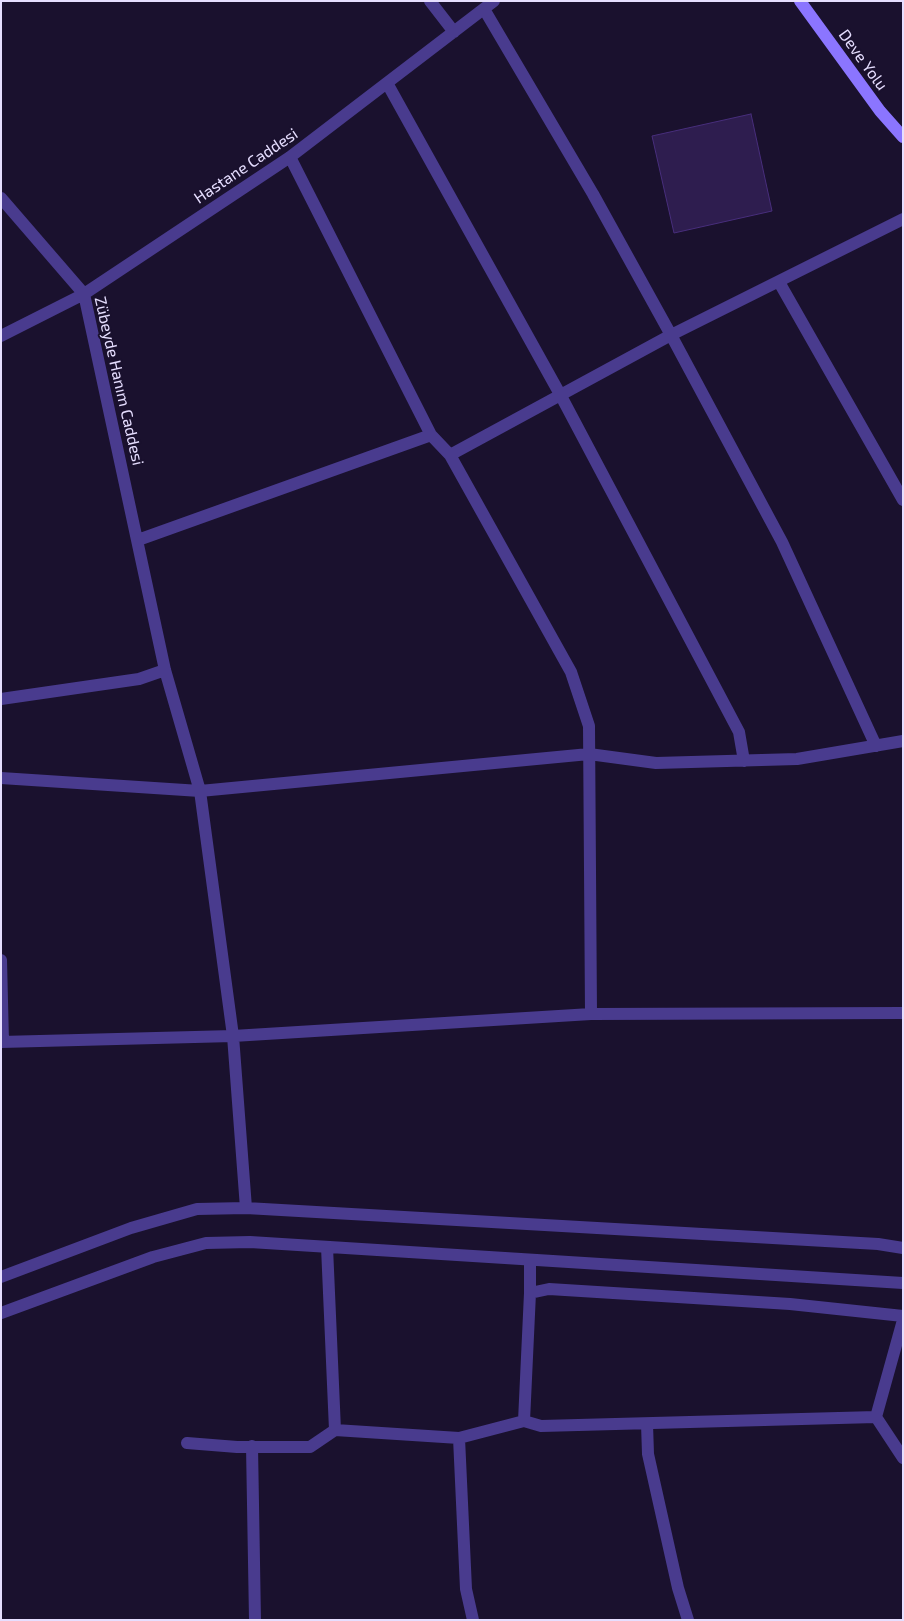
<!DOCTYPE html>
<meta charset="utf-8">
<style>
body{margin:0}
#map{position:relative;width:904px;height:1621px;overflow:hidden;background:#1a112e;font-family:"Exo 2",sans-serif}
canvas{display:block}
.frame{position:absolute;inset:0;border:2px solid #e6deff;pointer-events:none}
</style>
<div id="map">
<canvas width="904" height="1621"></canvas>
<div class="frame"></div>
</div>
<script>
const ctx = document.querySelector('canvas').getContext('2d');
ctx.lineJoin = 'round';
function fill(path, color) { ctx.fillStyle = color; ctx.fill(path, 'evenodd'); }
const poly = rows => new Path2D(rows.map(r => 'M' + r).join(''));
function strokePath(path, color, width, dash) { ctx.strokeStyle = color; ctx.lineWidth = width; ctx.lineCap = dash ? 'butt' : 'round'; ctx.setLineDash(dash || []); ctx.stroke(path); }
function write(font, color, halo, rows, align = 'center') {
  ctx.font = font + ' "Exo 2",sans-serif'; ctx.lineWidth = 4; ctx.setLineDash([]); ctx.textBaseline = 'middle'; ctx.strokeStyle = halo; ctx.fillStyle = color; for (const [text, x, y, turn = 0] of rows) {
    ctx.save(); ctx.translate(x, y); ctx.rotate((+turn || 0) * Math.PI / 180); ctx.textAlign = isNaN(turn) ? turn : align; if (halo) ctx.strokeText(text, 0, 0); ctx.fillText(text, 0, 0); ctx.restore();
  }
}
const building = poly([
 [751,114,772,211,674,233,652,136,751,114]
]);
const street = poly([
 [430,1,454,32],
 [484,9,593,194,671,335,782,542,876,746],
 [387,83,561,396,739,732,744,761],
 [290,157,431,435,450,455,571,672,589,726,591,1014],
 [1,198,84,294,165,670,200,791,233,1036,246,1208],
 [779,282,903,500],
 [1,336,84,294,290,157,494,1],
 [450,455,671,335,903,219],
 [138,540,431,435],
 [1,699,139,679,165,670],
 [1,778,200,791,589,754,656,763,797,759,903,741],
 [1,960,3,1042],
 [1,1042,233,1036,591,1014,903,1013],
 [327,1247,335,1430],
 [1,1277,131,1228,197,1209,246,1208,878,1244,903,1248],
 [530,1293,549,1289,790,1304,903,1316],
 [1,1313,153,1257,206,1243,250,1242,903,1283],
 [903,1320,876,1417,903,1458],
 [524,1421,530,1293,530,1260],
 [647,1424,648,1454,678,1588,688,1620],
 [459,1438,466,1589,473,1620],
 [187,1443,237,1447,310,1447,335,1430,459,1438,524,1421,541,1426,876,1417],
 [252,1446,255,1620]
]);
const secondary = poly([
 [800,1,880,111,903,137]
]);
const streetNames = [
 ["Deve Yolu",863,60,54],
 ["Hastane Caddesi",246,166,-34],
 ["Zübeyde Hanım Caddesi",119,381,77]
];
fill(building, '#2e1d4f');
strokePath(building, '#482e7c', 1);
strokePath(street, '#493b8e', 12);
strokePath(secondary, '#8b75ff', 12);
write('16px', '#e6deff', '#1a112e', streetNames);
</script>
